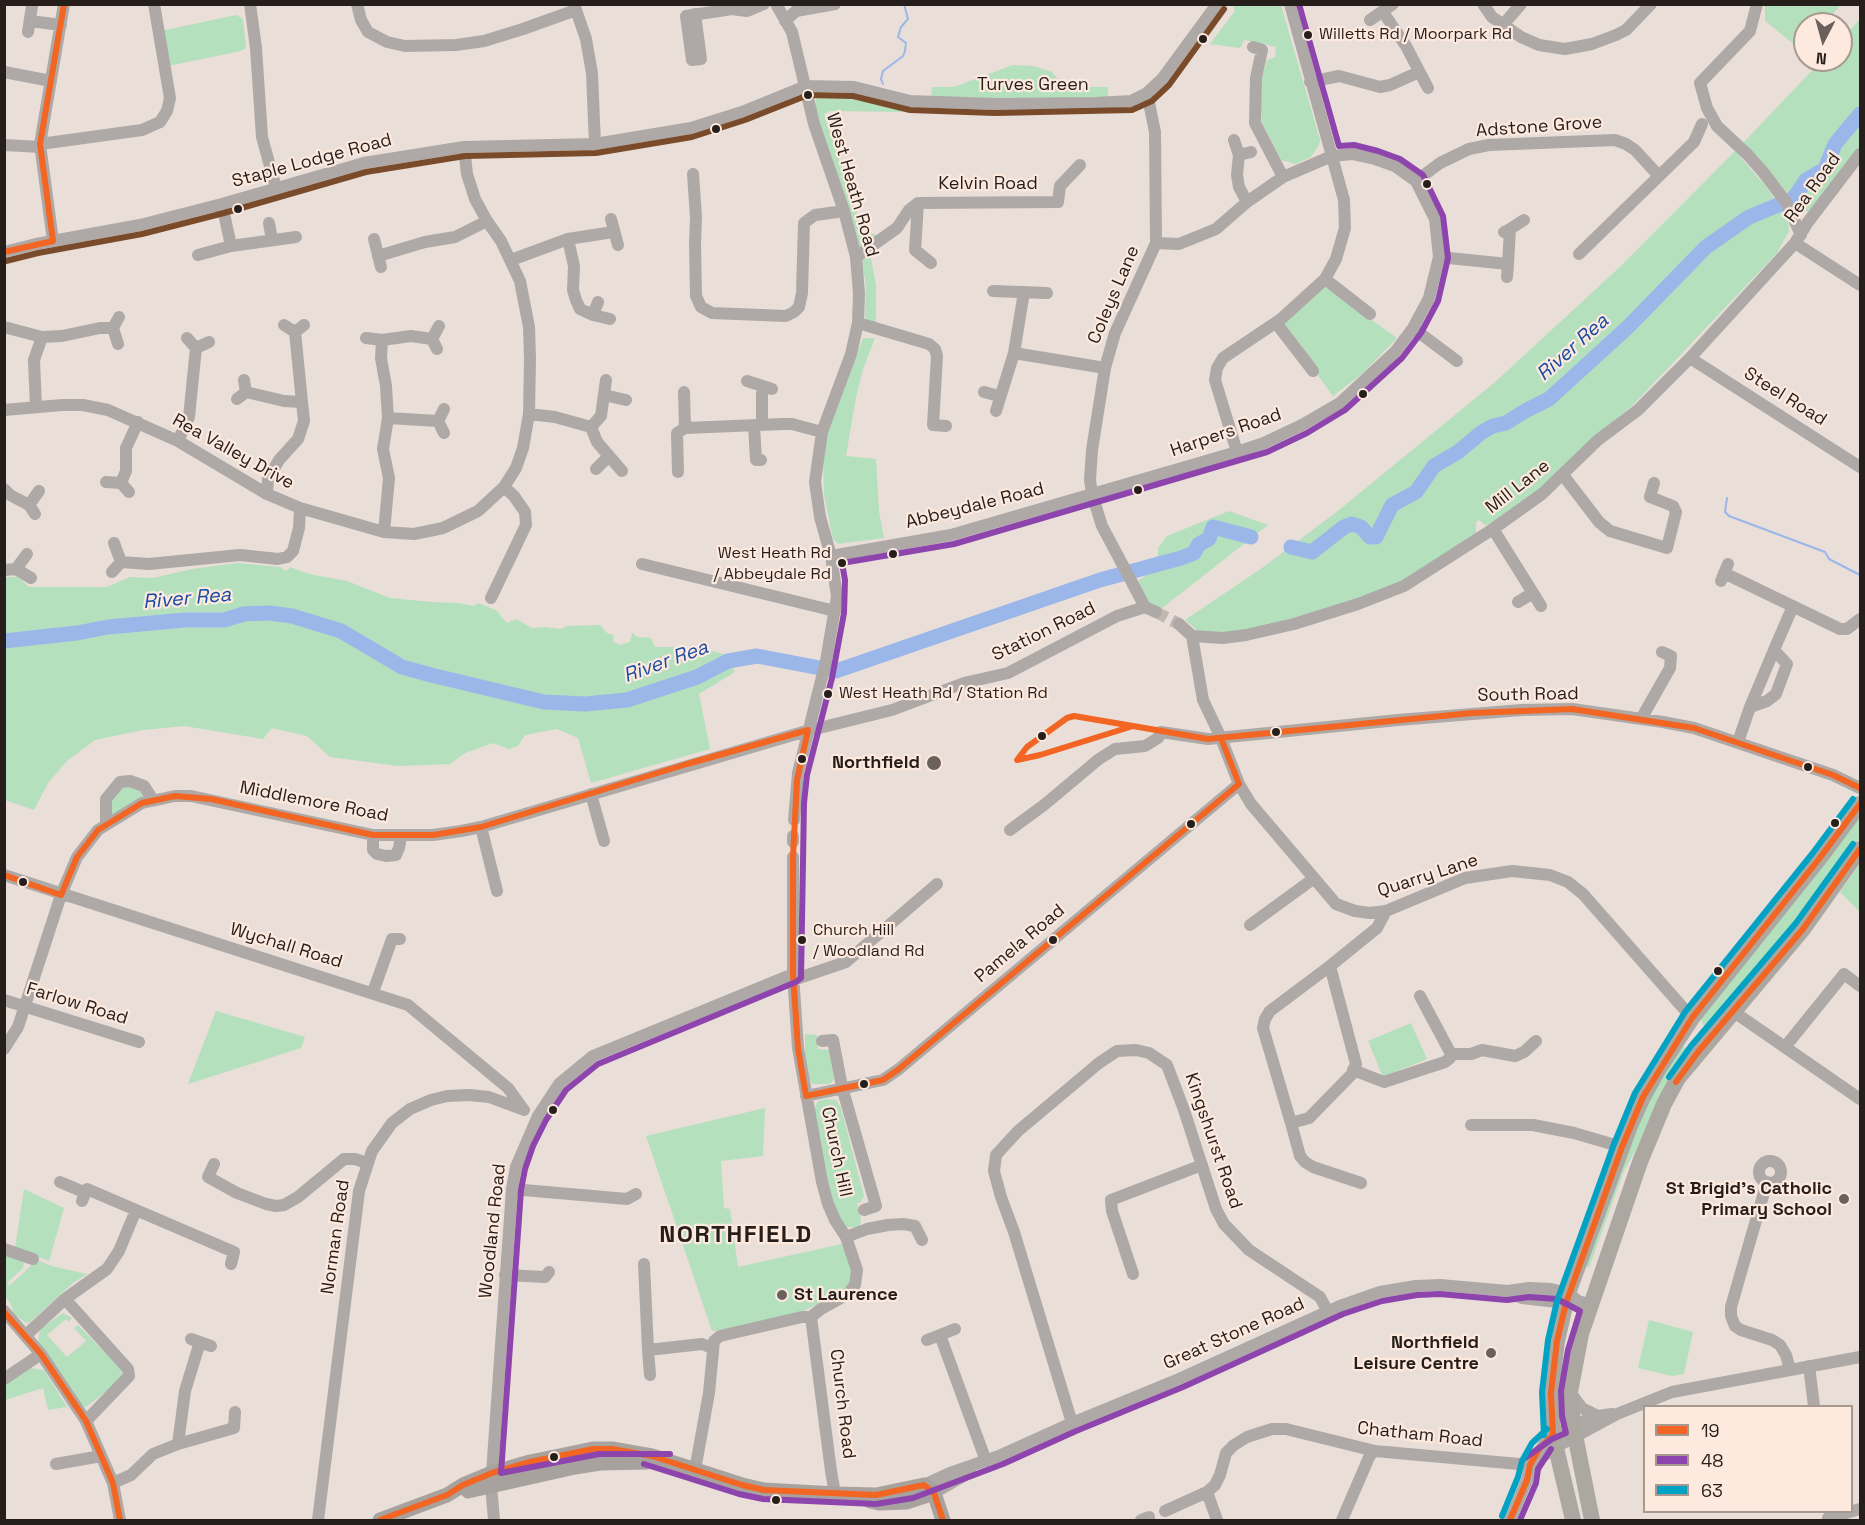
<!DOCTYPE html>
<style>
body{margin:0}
#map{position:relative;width:1865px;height:1525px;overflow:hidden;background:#e9ded8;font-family:"Space Grotesk",sans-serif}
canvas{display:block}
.frame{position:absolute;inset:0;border:6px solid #251e1a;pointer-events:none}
.legend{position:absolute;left:1643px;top:1405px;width:210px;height:108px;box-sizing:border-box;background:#fde9de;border:2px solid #a79890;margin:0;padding:8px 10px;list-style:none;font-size:18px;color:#251e1a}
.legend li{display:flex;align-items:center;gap:12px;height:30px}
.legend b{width:30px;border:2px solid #a79890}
.north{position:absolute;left:1793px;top:12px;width:60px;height:60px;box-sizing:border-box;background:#fde9de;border:2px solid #a79890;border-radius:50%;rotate:186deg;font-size:16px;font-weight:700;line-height:24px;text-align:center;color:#251e1a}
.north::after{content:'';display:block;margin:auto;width:21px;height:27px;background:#6a615c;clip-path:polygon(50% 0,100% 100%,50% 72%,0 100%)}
</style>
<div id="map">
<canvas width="1865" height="1525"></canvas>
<div class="frame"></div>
<ul class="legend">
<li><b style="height:8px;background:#f26522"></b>19</li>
<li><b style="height:8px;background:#8e44ad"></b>48</li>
<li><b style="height:8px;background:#02a2c5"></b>63</li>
</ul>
<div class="north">N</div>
</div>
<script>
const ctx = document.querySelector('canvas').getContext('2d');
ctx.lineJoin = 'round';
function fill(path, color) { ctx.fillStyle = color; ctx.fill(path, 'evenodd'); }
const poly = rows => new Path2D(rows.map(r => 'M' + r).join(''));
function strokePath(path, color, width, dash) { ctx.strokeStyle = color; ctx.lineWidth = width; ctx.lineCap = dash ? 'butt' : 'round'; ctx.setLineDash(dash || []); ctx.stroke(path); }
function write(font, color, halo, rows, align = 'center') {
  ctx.font = font + ' "Space Grotesk",sans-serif'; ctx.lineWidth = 4.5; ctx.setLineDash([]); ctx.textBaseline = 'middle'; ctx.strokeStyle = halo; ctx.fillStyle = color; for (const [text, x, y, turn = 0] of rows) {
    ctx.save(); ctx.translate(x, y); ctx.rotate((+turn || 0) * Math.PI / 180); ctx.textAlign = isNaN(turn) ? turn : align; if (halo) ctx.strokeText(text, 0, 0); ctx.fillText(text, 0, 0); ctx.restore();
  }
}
const green = poly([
 [1234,5,1281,5,1320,140,1319,145,1311,157,1295,164,1281,160,1262,123,1260,98,1262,78,1267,60,1275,57,1276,47,1244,40,1242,46,1239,48,1210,44,1235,11,1233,7],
 [1765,5,1765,4,1841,5,1823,24,1805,24,1805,44,1800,49,1765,21],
 [236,15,243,19,246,48,241,51,168,66,161,31],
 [1860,19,1860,147,1808,212,1800,207,1743,143,1822,60,1841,60,1841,40],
 [1013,65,1033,66,1052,72,1064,87,1108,87,1108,100,931,99,932,87,954,87],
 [823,92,856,95,906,109,905,112,831,111,824,114,863,231,880,236,859,249,823,142,815,105,816,99],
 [1735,151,1764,184,1788,217,1789,231,1777,253,1632,406,1588,443,1556,478,1490,525,1485,525,1479,520,1476,522,1476,534,1413,577,1298,621,1214,634,1198,631,1185,620,1262,568,1339,510,1494,383,1622,265],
 [870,253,876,285,876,326,866,320,865,316,866,285,862,263,862,259],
 [1324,286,1397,338,1363,373,1333,396,1281,325],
 [863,338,875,338,863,369,856,397,846,456,876,459,879,511,884,538,838,544,833,539,824,495,823,455,827,434],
 [1229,511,1268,525,1161,609,1147,603,1136,583,1146,575,1147,561,1158,556,1158,548,1167,536],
 [237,563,280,567,286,571,290,567,309,574,347,581,390,598,432,602,458,603,474,606,478,603,496,610,507,623,516,619,532,628,545,627,561,629,567,626,600,625,607,633,613,635,614,642,620,645,630,642,632,635,631,632,637,637,651,638,655,647,674,647,686,652,690,645,724,654,735,672,699,694,710,749,591,783,578,738,557,729,525,735,518,746,509,749,493,743,465,753,450,764,398,766,330,757,307,736,272,728,263,739,184,726,143,730,95,740,67,761,48,783,34,810,5,800,5,577,18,577,29,587,107,587,130,577,153,578,192,569],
 [125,786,134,788,144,792,146,797,109,817,108,800,118,790],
 [1860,811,1860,837,1781,943,1709,1027,1704,1026,1699,1015],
 [1860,863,1860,912,1840,892],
 [216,1011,305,1037,301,1048,188,1084],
 [1411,1023,1427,1059,1383,1077,1368,1041],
 [805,1034,817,1035,818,1049,829,1050,834,1079,830,1084,812,1084,805,1071],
 [1686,1047,1689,1055,1624,1171,1589,1268,1583,1265,1628,1143,1676,1048],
 [827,1099,836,1100,841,1108,864,1196,861,1202,857,1203,861,1218,860,1227,846,1227,838,1218,826,1184,813,1111,818,1101],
 [765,1108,763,1156,721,1161,724,1208,730,1209,738,1267,842,1244,853,1275,851,1284,844,1292,797,1314,783,1319,712,1331,646,1136],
 [24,1189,64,1208,49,1261,15,1248],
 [4,1253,23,1259,24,1263,23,1268,7,1283,9,1286,37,1260,52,1266,87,1274,73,1283,30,1322,26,1323,15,1315,10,1303,5,1296],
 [63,1313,72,1318,69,1322,66,1319,47,1335,67,1357,86,1341,74,1328,78,1325,120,1368,122,1373,117,1383,86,1407,80,1406,38,1342,40,1329],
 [1649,1320,1693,1332,1684,1374,1672,1376,1638,1368],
 [31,1368,44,1370,67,1407,48,1410,43,1388,5,1400,4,1384]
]);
const stream = poly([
 [883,84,881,79,883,71,903,56,905,51,906,43,898,37,901,27,908,19,904,4],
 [1727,498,1725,512,1729,516,1825,552,1829,559,1860,575]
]);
const river = poly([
 [1291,547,1312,552,1344,527,1352,524,1361,527,1370,537,1376,537,1392,505,1416,492,1434,466,1458,452,1482,432,1493,426,1506,423,1525,411,1549,399,1628,327,1706,247,1749,217,1793,199,1806,180,1825,169,1835,144,1860,114],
 [4,641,77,633,108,627,185,620,224,620,244,614,269,613,292,616,341,631,402,667,431,675,544,702,585,704,627,700,697,677,728,661,757,656,836,671,1100,580,1181,558,1194,553,1199,544,1209,539,1213,527,1251,537]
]);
const minorTunnel = poly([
 [1156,612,1179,624]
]);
const minor = poly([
 [250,4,256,48,262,137,276,188],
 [357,4,361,20,368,32,387,42,405,46,456,45,484,41,523,29,576,10],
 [574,4,586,39,592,73,595,144],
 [776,4,792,32,814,124,844,211,856,257,859,293,858,323,851,354,822,432,815,482,820,517,831,556,837,596,826,661,798,773,794,820],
 [1483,4,1492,17,1521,37,1539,45,1565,49,1592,44,1616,35,1626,30,1651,4],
 [1757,4,1750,31,1700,83,1707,108,1717,126,1748,155,1763,172,1786,202,1801,235],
 [1383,12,1406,46,1428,88],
 [695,14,701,59,692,60,686,16,732,9,747,11,764,4],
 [1370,20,1393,4],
 [30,21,61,25],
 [785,21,796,11,835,4],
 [1503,25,1521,4],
 [28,32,32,6],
 [1253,47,1262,50,1256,78,1255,123,1283,177],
 [4,72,51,81],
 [1310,82,1339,76,1380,87,1390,85,1419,72],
 [1234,140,1239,155,1237,175,1239,187,1247,202],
 [40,144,142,130,160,122,167,111,170,98,154,4],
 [4,145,41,147],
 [1239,155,1251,152],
 [693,174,696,217,695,244,696,296,701,307,712,313,786,316,794,312,799,307,802,293,804,223,815,215,844,211],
 [1416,181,1440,163,1469,149,1489,145,1615,140,1626,144,1635,150,1659,176],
 [918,203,915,250,931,263],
 [222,204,231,246],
 [611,219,618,245],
 [269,223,272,240],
 [1510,229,1524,220],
 [1504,232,1510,229,1508,264],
 [374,239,381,267],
 [568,239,574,266,573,290,576,300,580,309,593,315,610,319],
 [53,241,40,144,64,4],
 [1795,243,1860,285],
 [4,252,36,244,140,225,222,204,364,163,464,147,595,144,691,128,742,112,806,86,854,87,910,101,995,104,1095,103,1131,101,1147,93,1162,79,1217,4],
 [1579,254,1694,142,1702,124],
 [198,255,231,246,296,237],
 [378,256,425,242,455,237,487,221],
 [856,257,897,228,909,210,918,203,1058,202,1060,186,1080,165],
 [1439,257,1508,264,1507,277],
 [511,260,568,239,613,232],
 [1325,279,1370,314],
 [993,291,1047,293],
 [1024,292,1014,353,1105,368],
 [593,315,598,302],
 [858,323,929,344,935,349,937,356,933,425,946,426],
 [1276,323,1313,371],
 [284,325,295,332,304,325],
 [4,327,42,337,62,336,100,328,113,328],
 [1413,328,1457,361],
 [187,338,196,348,209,342],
 [366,338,382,340,411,336,432,339],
 [382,340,381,358,386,386,388,418,383,449,389,478,384,532],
 [118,344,113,328,119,317],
 [437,349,432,339,439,326],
 [1690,358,1860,467],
 [747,381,772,389],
 [246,392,284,401,302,402,295,332],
 [684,392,685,428],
 [984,392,999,396],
 [604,395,626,400],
 [237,399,246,392,244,380],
 [36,407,34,360,42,337],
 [444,409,438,421,444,433],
 [4,410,62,405,83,405,108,410,178,441,267,494,300,508,384,532,414,534,443,528,478,511,504,487,516,468,523,448,529,414,530,359,529,327,520,281,501,241,487,221,475,199,467,174,464,147],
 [996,411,1014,353],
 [529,414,555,417,591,427,597,442,622,471],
 [388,418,438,421],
 [754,425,756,460,761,460],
 [762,425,762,394,764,387],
 [591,427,601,416,606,380],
 [178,441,189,417,196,348],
 [1237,452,1215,380,1217,368,1223,358,1281,319,1325,279,1336,259,1345,228,1344,200,1290,4],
 [596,469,608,457],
 [678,472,677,433,685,428,783,424,792,424,822,432],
 [1563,475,1599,522,1610,531,1667,548,1676,512,1673,506,1650,497,1654,483],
 [106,482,121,483,129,492],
 [121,483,126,471,126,448,138,422],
 [4,489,10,495,29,505],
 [267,494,268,479,279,460,298,439,304,421,302,402],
 [35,514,29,505,39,491],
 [1493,529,1533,593],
 [114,543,121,562,149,564,240,555,278,559,287,557,293,551,299,528,300,508],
 [831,556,951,535,1237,452,1264,443,1302,425,1340,403,1395,352,1413,328,1429,298,1439,257,1435,219,1416,181,1395,166,1375,159,1352,154,1332,156,1283,177,1247,202,1216,229,1179,244,1156,243],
 [642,564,835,611],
 [16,569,27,554],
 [4,570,16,569,31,578],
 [112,572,121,562],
 [1724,573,1840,629,1847,629,1860,619],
 [1721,581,1728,564],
 [491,598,526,525,525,512,514,496,504,487],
 [1518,602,1533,593,1541,606],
 [1145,607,1102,526,1092,494,1090,480,1092,450,1105,368,1115,333,1156,243,1155,132,1147,93],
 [1145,607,1156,612],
 [1179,624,1192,636,1203,700,1221,738,1239,784,1251,804,1336,904,1355,911,1370,913,1386,911,1465,878,1512,871,1550,875,1568,882,1583,894,1692,1018],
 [1192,636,1223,638,1246,635,1294,624,1358,604,1404,586,1493,529,1542,494,1598,440,1638,410,1690,358,1795,243,1808,222,1860,154],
 [1774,650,1787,664,1776,694,1767,701,1750,707,1774,650,1793,606],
 [1641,719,1670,668,1671,656,1662,652],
 [1738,742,1750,707],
 [591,794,604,841],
 [106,825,106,799,120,782,130,781,144,786,153,800],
 [481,827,497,891],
 [1010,830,1044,805,1099,759,1115,749,1145,746,1158,738,1161,732,1208,739,1398,720,1522,710,1572,709,1663,722,1694,728,1833,775,1860,788],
 [373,835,373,850,377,854,386,856,396,855,399,848,401,836],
 [793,842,793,836],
 [793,857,793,974,798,1048,822,1182,828,1204,835,1220,846,1237,857,1270,855,1285,848,1294,821,1309,811,1317],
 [4,875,408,1005,508,1088,523,1109],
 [1250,925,1313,879],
 [793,980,846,962,937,884],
 [373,992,392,939,400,939],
 [4,1000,139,1042],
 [1734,1012,1860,1099],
 [822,1041,833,1040,842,1087,876,1206,864,1210],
 [1785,1047,1844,974,1860,986],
 [4,1049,18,1027,61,895,77,857,98,830,142,803,175,796,191,796,373,835,433,835,461,831,481,827,803,732,892,710,964,683,1008,673,1117,616,1145,607],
 [1451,1054,1471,1054,1482,1050,1515,1056,1524,1052,1536,1041],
 [1353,1070,1384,1082,1445,1062,1450,1058,1451,1054,1420,996],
 [806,1096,883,1080,899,1069,1239,784],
 [1291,1123,1263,1028,1265,1019,1270,1011,1330,966],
 [1471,1125,1533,1125,1574,1133,1622,1147],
 '1759 1172a11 11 0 1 1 22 0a11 11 0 1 1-22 0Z',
 [214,1164,208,1177,237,1193,266,1204,276,1206,284,1205,298,1197,344,1159,355,1159,367,1163],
 [60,1182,86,1193],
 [1767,1182,1731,1307,1731,1316,1735,1326,1741,1330,1772,1340,1780,1345,1786,1355,1790,1370],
 [1361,1183,1313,1167,1305,1162,1300,1156,1291,1123,1309,1118,1352,1074,1356,1064,1330,966,1377,928,1386,911],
 [512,1189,627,1199,636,1194],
 [82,1201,87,1189,234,1252,231,1264],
 [846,1237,867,1229,888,1225,903,1224,915,1226,922,1240],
 [4,1249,33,1259],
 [644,1264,648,1350],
 [1133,1274,1112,1211,1111,1200,1202,1165],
 [505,1275,545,1277,549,1272],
 [1509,1292,1522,1298,1566,1303,1574,1302],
 [65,1299,128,1369,129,1376,86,1421],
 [4,1311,41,1354,86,1421,113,1483,120,1520],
 [811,1317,831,1471,835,1494],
 [955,1329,940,1335,986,1461],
 [26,1335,65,1299,107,1269,119,1251,136,1210],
 [191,1339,211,1346],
 [927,1340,940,1335],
 [1809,1366,1814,1406],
 [650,1375,648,1350,702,1344,712,1348],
 [4,1379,41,1354],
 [1570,1392,1582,1408,1598,1416],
 [1072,1423,1014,1232,1001,1197,994,1171,996,1155,1018,1131,1099,1063,1117,1051,1136,1050,1149,1053,1167,1065,1184,1110,1216,1209,1224,1224,1249,1250,1320,1297,1328,1312],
 [178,1444,185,1391,200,1342],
 [56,1464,101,1456],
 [1530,1465,1556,1447,1617,1414,1672,1392,1860,1357],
 [695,1470,709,1393,714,1341,720,1336,802,1317,811,1317],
 [492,1473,512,1189,516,1167,538,1116,559,1084,593,1056,793,974],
 [113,1483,131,1475,153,1454,178,1444,234,1428,235,1412],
 [491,1485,494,1520],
 [924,1485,950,1473,999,1456,1072,1423,1179,1379,1340,1306,1380,1292,1416,1286,1440,1285,1508,1291,1529,1288,1551,1289,1568,1293,1578,1301,1591,1305],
 [1207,1492,1217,1520],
 [934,1493,970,1472],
 [1165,1511,1207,1492,1215,1485,1220,1475,1226,1453,1234,1445,1247,1437,1272,1429,1286,1429,1375,1451,1530,1465],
 [1828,1518,1860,1509],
 [318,1520,359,1191,372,1151,392,1123,410,1109,431,1100,447,1096,469,1095,489,1097,524,1110],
 [1141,1520,1149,1517],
 [1342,1520,1370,1455,1375,1451],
 [1510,1520,1527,1480,1530,1465,1547,1440,1553,1435,1584,1421,1598,1416,1612,1414]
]);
const major = poly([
 [927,1487,934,1493,943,1520],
 [468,1491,575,1467,600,1463,647,1462],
 [870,1501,879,1503,906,1502,934,1493],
 [380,1520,447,1495,463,1485,492,1473,530,1462,593,1449,612,1449,652,1456,742,1485,764,1490,835,1494,876,1495,924,1485]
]);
const highway = poly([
 [1573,1520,1553,1435,1551,1393,1557,1341,1568,1293,1630,1126,1643,1097,1658,1070,1692,1018,1819,859,1860,804],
 [1592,1520,1573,1425,1570,1392,1581,1334,1640,1162,1664,1104,1678,1078,1803,929,1860,849]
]);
const bus1 = poly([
 [4,252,53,241,40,144,64,4],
 [1074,716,1133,726,1040,755,1017,760,1027,747,1067,718,1074,716],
 [1133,726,1208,739,1472,713,1572,709,1694,728,1833,775,1860,788],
 [4,875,61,895,77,857,98,830,142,803,175,796,211,799,373,835,433,835,481,827,687,764,808,730,797,780,793,857,793,974,798,1048,806,1096,883,1080,899,1069,1239,784,1221,738],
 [1676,1082,1698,1052,1803,929,1860,849],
 [4,1312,41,1354,86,1421,113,1483,120,1520],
 [380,1520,447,1495,463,1485,492,1473,530,1462,593,1449,612,1449,652,1456,742,1485,764,1490,876,1495,924,1485,934,1493,943,1520],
 [1510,1520,1527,1480,1530,1465,1539,1449,1553,1435,1551,1393,1557,1341,1566,1303,1622,1147,1643,1097,1692,1018,1819,859,1860,804]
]);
const bus2 = poly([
 [670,1454,599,1454,501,1473,521,1190,525,1169,533,1146,546,1120,566,1090,598,1064,796,982,801,978,804,803,807,775,832,678,844,613,845,580,842,563,954,544,1267,452,1307,433,1345,410,1402,358,1421,333,1438,301,1448,258,1443,216,1423,175,1400,159,1378,151,1354,145,1339,146,1299,4],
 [644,1464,739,1494,763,1499,876,1504,913,1498,1003,1464,1076,1431,1183,1387,1343,1314,1382,1301,1417,1295,1440,1294,1507,1300,1529,1297,1557,1299,1580,1311,1568,1350,1561,1391,1562,1416,1566,1433,1552,1439,1525,1458],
 [1520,1520,1536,1483,1538,1469,1551,1449]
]);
const bus3 = poly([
 [1669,1077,1691,1046,1796,923,1853,844],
 [1544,1435,1542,1392,1548,1340,1557,1301,1614,1144,1635,1093,1685,1012,1812,854,1853,799],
 [1502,1516,1518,1477,1522,1461,1532,1443,1547,1429]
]);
const bus4 = poly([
 [6,261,38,253,142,234,224,213,366,172,465,156,596,153,692,137,745,120,808,95,853,96,910,110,995,113,1132,110,1152,101,1169,85,1224,9]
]);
const markers = [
 [1308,35,5,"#251e1a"],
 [1203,39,5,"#251e1a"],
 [808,95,5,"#251e1a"],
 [716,129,5,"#251e1a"],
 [1427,184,5,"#251e1a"],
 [238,209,5,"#251e1a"],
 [1363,394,5,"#251e1a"],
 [1138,490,5,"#251e1a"],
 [893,554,5,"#251e1a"],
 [842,563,5,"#251e1a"],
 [828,694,5,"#251e1a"],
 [1276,732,5,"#251e1a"],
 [1042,736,5,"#251e1a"],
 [802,759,5,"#251e1a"],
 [934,763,8,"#6a615c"],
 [1808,767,5,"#251e1a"],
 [1835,823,5,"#251e1a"],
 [1191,824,5,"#251e1a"],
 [23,882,5,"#251e1a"],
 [802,940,5,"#251e1a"],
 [1053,940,5,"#251e1a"],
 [1718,971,5,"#251e1a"],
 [864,1084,5,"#251e1a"],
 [553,1110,5,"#251e1a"],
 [1844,1199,6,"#6a615c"],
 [782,1295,6,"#6a615c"],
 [1491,1353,6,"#6a615c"],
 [554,1457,5,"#251e1a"],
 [776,1500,5,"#251e1a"]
];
const busNames = [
 ["Willetts Rd / Moorpark Rd",1319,35],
 ["West Heath Rd",831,554,"right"],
 ["/ Abbeydale Rd",831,575,"right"],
 ["West Heath Rd / Station Rd",839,694],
 ["Church Hill",813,931],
 ["/ Woodland Rd",813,952]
];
const streetNames = [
 ["Turves Green",1033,85],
 ["Adstone Grove",1539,127,-4],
 ["Staple Lodge Road",312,161,-15],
 ["Kelvin Road",988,184],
 ["West Heath Road",852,185,74],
 ["Rea Road",1813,188,-54],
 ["Coleys Lane",1114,295,-67],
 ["Steel Road",1785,397,32],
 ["Harpers Road",1226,433,-19],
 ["Rea Valley Drive",233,452,29],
 ["Mill Lane",1518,487,-38],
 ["Abbeydale Road",975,506,-14],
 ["Station Road",1044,632,-26],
 ["South Road",1528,695,-1],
 ["Middlemore Road",314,802,11],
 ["Quarry Lane",1428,876,-18],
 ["Pamela Road",1020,944,-40],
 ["Wychall Road",286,946,17],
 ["Farlow Road",77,1004,17],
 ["Kingshurst Road",1213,1141,71],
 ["Church Hill",836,1152,78],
 ["Woodland Road",493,1231,-84],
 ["Norman Road",336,1237,-82],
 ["Great Stone Road",1234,1334,-24],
 ["Church Road",842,1404,83],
 ["Chatham Road",1420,1435,6]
];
const poiNames = [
 ["Northfield",920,763],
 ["St Brigid's Catholic",1832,1189],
 ["Primary School",1832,1210],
 ["St Laurence",794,1295,"left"],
 ["Northfield",1479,1343],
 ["Leisure Centre",1479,1364]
];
const waterNames = [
 ["River Rea",1573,348,-42],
 ["River Rea",187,599,-5],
 ["River Rea",666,662,-20]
];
const districtNames = [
 ["NORTHFIELD",736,1235]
];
fill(green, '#b4e0be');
strokePath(stream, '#9bb7ea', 2);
strokePath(river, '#9bb7ea', 15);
strokePath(minorTunnel, '#c2b8b2', 12, [12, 6]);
strokePath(minor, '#aea9a7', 12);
strokePath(major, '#a8a29f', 15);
strokePath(highway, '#ada7a2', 16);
strokePath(bus1, '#f26522', 6);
strokePath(bus2, '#8e44ad', 6);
strokePath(bus3, '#02a2c5', 6);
strokePath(bus4, '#7a4b2a', 6);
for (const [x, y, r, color] of markers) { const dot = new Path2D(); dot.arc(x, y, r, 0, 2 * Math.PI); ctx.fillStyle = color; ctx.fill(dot); strokePath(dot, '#fde9de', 2); }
write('16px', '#251e1a', '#fde9de', busNames, 'left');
write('18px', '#251e1a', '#fde9de', streetNames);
write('bold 18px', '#251e1a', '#fde9de', poiNames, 'right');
write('italic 20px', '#194ca2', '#fde9de', waterNames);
ctx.letterSpacing = '1.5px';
write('bold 24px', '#251e1a', '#fde9de', districtNames);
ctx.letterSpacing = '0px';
</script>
